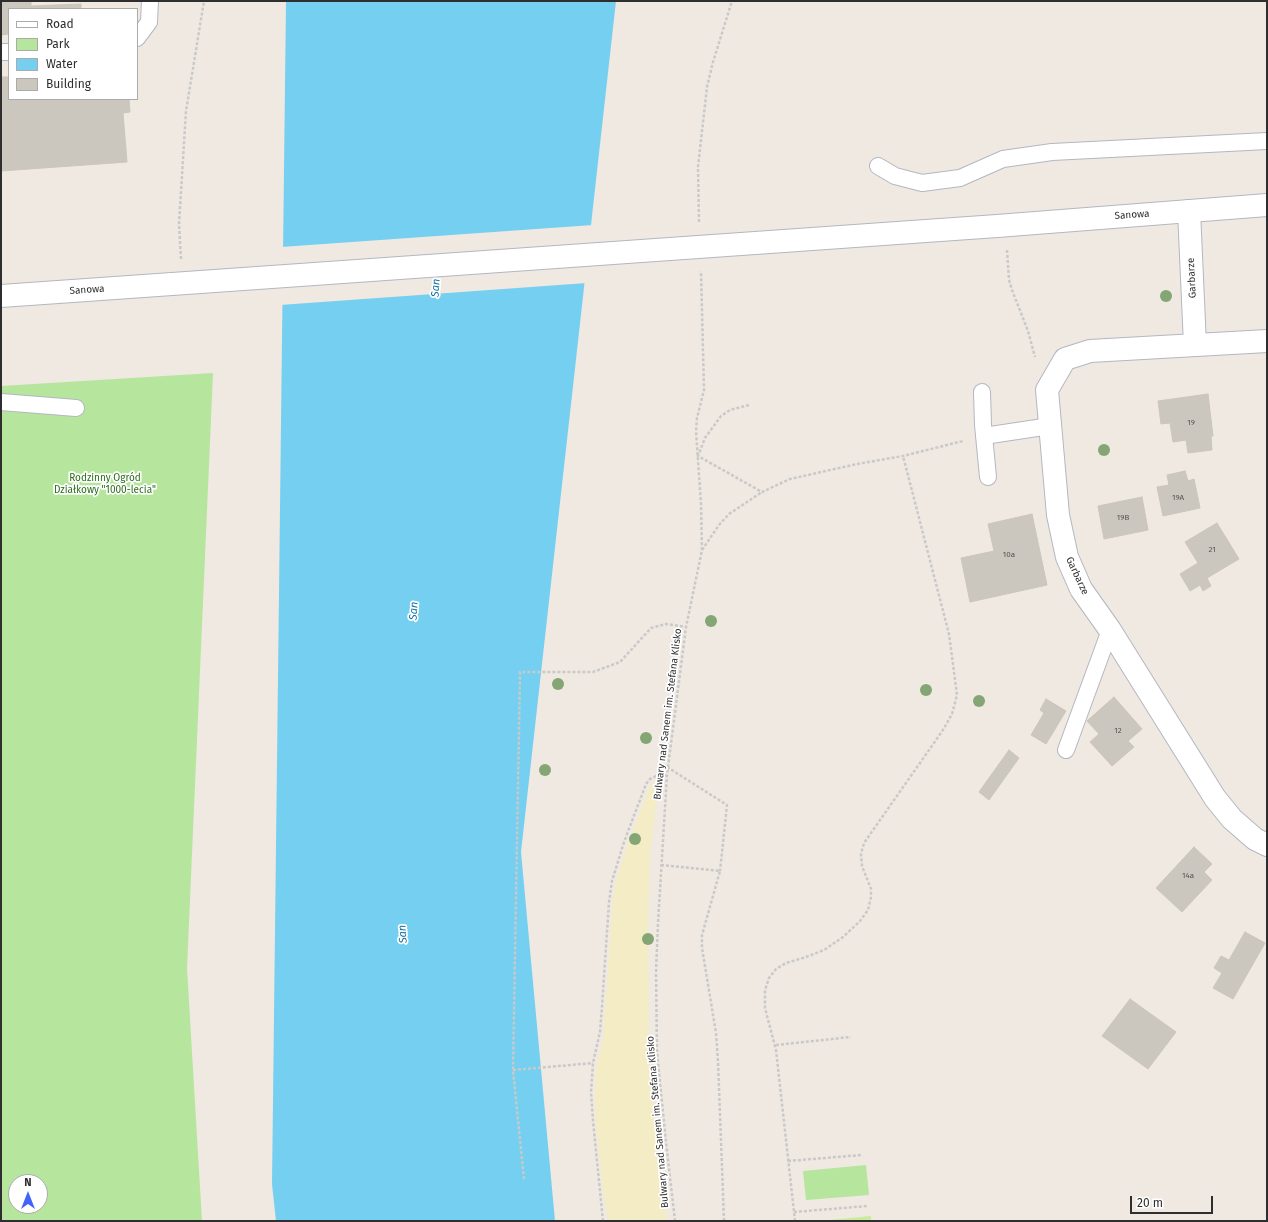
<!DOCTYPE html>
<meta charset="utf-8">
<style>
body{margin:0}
#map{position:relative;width:1268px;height:1222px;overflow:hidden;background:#efe9e1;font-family:"Fira Sans",sans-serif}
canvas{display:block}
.frame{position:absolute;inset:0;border:2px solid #2e2e2e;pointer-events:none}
.legend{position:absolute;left:8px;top:8px;width:130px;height:92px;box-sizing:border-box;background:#fff;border:1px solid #ababab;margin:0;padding:5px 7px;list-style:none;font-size:12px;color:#2e2e2e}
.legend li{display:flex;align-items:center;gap:8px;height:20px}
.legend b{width:20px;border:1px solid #ababab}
.north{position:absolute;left:8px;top:1174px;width:40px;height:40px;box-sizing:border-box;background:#fff;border:1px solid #ababab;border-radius:50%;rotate:0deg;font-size:11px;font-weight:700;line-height:16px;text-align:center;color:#2e2e2e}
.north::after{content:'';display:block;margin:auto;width:14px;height:18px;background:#4264fb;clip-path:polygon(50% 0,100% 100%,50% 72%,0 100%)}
.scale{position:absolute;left:1130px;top:1196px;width:83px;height:18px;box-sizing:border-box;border:2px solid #2e2e2e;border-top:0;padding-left:5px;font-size:12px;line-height:14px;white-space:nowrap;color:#2e2e2e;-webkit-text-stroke:3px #fff;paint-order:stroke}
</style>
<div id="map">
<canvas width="1268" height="1222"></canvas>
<div class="frame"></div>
<ul class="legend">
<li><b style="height:5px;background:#fff"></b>Road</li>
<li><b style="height:11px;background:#b6e59e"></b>Park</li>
<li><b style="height:11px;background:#75cff0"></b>Water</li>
<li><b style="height:11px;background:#cbc7bf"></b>Building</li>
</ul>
<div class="north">N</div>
<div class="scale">20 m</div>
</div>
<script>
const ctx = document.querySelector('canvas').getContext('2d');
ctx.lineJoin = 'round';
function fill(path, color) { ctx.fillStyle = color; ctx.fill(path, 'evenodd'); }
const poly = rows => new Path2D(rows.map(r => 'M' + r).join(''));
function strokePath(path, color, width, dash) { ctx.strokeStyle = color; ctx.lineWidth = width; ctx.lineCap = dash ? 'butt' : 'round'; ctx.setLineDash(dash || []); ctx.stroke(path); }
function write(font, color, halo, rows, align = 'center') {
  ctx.font = font + ' "Fira Sans",sans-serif'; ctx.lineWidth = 3.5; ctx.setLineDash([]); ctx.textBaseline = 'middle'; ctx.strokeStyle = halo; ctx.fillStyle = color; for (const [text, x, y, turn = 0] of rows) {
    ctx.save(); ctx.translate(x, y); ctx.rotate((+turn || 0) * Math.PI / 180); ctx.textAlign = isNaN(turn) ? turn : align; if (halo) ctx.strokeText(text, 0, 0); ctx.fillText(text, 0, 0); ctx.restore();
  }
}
const green = poly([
 [213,373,187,968,202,1221,1,1221,1,386],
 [16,1182,40,1182,40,1206,16,1206],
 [866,1165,869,1195,806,1200,803,1171]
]);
const sand = poly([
 [659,779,650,854,648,930,649,1054,655,1126,667,1221,608,1221,602,1184,595,1114,595,1087,596,1069,603,1039,613,899,616,880,628,843,648,791,651,784]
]);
const pitch = poly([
 [871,1216,871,1221,819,1221]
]);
const water = poly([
 [286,1,616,1,521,852,555,1221,276,1221,272,1184]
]);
const pier = poly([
 [593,225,587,283,280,305,281,247]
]);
const building = poly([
 [1,1,31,1,31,6,81,4,81,9,9,9,9,34,1,35,1,1],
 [1,77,9,77,9,99,129,99,130,112,123,113,127,162,1,171,1,77],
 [1208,394,1213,436,1211,436,1212,450,1188,453,1186,440,1173,442,1170,423,1161,424,1158,401,1208,394],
 [1185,471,1188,481,1194,479,1200,508,1163,516,1157,487,1169,485,1167,475,1185,471],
 [1142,497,1148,530,1104,539,1098,506,1142,497],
 [1032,514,1047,585,970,602,961,558,994,551,988,524,1032,514],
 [1217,523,1239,559,1207,578,1211,586,1203,591,1200,585,1190,591,1180,574,1198,563,1185,542,1217,523],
 [1114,697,1142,729,1128,741,1134,747,1112,766,1090,742,1099,734,1087,721,1114,697],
 [1046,699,1066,711,1046,744,1031,735,1044,713,1040,710,1046,699],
 [1009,750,1019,758,989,800,979,792,1009,750],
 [1194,847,1212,864,1204,872,1212,880,1182,912,1156,888,1194,847],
 [1245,932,1265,943,1233,999,1213,988,1222,973,1214,968,1221,956,1229,960,1245,932],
 [1130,999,1176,1032,1148,1069,1102,1036,1130,999]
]);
const path = poly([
 [699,222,698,167,707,87,713,62,732,1],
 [1007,250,1009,280,1012,290,1028,331,1035,357],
 [181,259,179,224,186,111,204,1],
 [749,405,730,410,721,416,705,438,698,456,762,492,790,479,857,464,903,456,963,441],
 [702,550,719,525,729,514,762,492],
 [667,767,727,805,720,871],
 [661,865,720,871,702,935,702,948,716,1033,718,1061,724,1221],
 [776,1045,851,1037],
 [513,1070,593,1063],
 [788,1161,861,1155],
 [524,1179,513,1070,520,672,593,672,620,662,651,628,666,624,686,627],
 [794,1212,867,1206],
 [603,1221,593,1121,591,1092,593,1063,600,1032,602,1007,609,902,612,881,624,842,646,784,650,779,656,776,667,775],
 [675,1221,666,1142,657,1052,656,972,658,923,667,775,686,627,702,550,701,504,696,431,697,418,704,390,701,271],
 [795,1221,776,1050,765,1008,765,990,769,978,776,969,786,963,806,957,824,950,843,937,860,921,868,910,871,897,871,889,862,866,861,854,864,843,943,730,952,714,957,695,949,634,903,456]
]);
const lane = poly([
 [137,38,149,22,150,1],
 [1,52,9,52],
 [878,166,895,176,922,183,960,178,1003,159,1052,152,1267,141],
 [982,392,983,425,988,477],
 [1,402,76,408],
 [984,436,1050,426],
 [1066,750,1110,630]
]);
const street = poly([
 [1189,211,1195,345],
 [1267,341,1090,351,1065,359,1047,390,1058,515,1067,557,1081,589,1110,630,1215,798,1232,819,1255,839,1267,845]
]);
const secondary = poly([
 [997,226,1267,205],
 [1,296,172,284]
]);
const secondaryBridge = poly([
 [172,284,997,226]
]);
const trees = [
 [1166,296],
 [1104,450],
 [711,621],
 [558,684],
 [926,690],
 [979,701],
 [646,738],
 [545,770],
 [635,839],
 [648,939]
];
const numberNames = [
 ["19",1191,423],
 ["19A",1178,498],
 ["19B",1123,518],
 ["21",1212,550],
 ["10a",1009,555],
 ["12",1118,731],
 ["14a",1188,876]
];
const streetNames = [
 ["Sanowa",1132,215,-4],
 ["Garbarze",1192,278,-93],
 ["Sanowa",87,290,-4],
 ["Garbarze",1077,576,65],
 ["Bulwary nad Sanem im. Stefana Klisko",668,714,-83],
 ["Bulwary nad Sanem im. Stefana Klisko",658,1122,-95]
];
const parkNames = [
 ["Rodzinny Ogród",105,478],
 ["Działkowy \"1000-lecia\"",105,490]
];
const waterNames = [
 ["San",436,288,-86],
 ["San",414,611,-86],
 ["San",403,934,-94]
];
fill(green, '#b6e59e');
fill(sand, '#f3ecc5');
fill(pitch, '#c9ec9a');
fill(water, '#75cff0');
fill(pier, '#efe9e1');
fill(building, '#cbc7bf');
strokePath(building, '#cbc5ba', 1);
strokePath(lane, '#b4b7c1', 18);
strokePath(street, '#b4b7c1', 24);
strokePath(secondary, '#b4b7c1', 24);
strokePath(path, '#c9c9c9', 2.5, [3, 2]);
strokePath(lane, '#fff', 16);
strokePath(street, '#fff', 22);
strokePath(secondary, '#fff', 22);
strokePath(secondaryBridge, '#b4b7c1', 24, []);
strokePath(secondaryBridge, '#fff', 22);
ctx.fillStyle = '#84a574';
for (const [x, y] of trees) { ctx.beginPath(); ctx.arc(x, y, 6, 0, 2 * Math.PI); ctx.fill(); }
write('8px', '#555452', null, numberNames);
write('10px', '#2e2e2e', '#fff', streetNames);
write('10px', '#2c6e1b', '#fff', parkNames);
write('italic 11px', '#0d6fa3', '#fff', waterNames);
</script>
